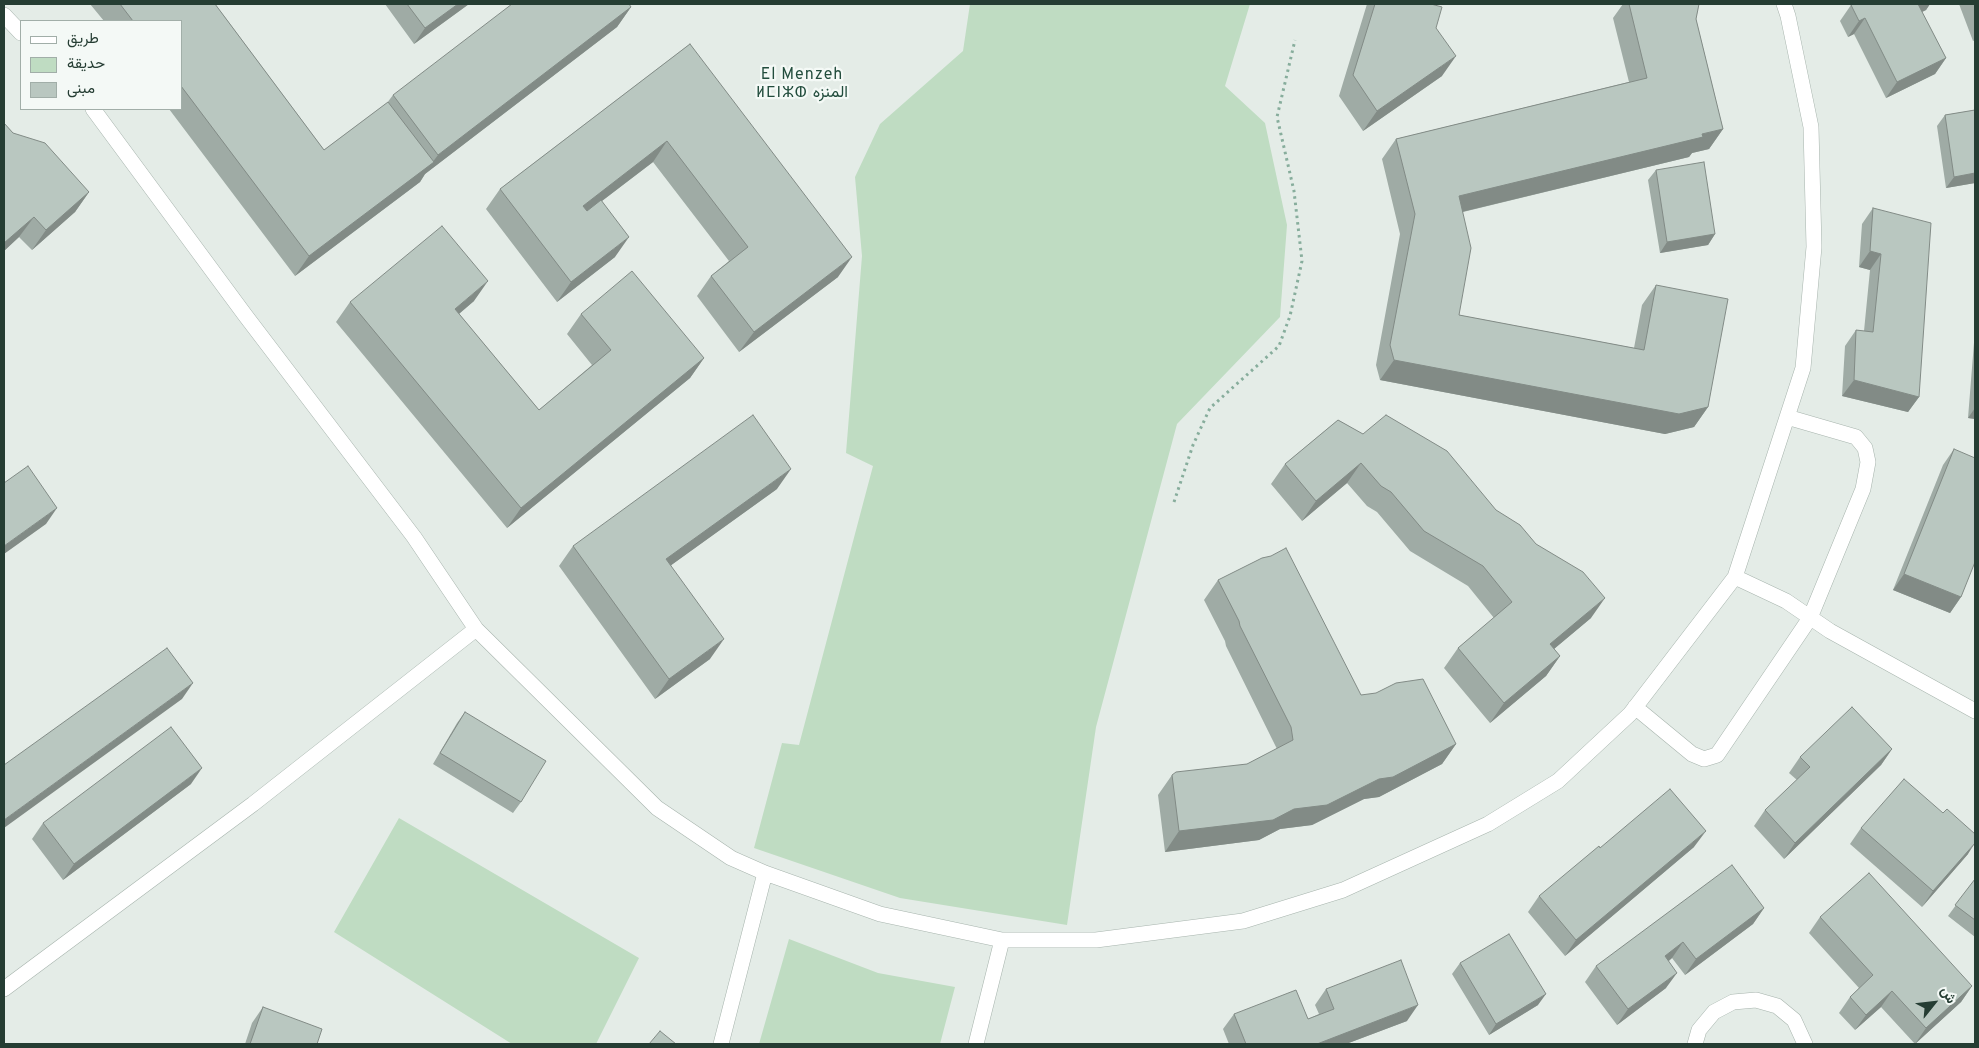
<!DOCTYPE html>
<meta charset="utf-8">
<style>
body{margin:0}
#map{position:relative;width:1979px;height:1048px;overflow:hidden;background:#e4ece7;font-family:Overpass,Vazirmatn,sans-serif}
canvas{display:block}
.frame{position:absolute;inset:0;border:5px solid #253d33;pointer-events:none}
.legend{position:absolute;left:20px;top:20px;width:162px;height:90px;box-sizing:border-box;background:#f4f9f6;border:1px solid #a1aea8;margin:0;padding:6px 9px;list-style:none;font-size:15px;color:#253d33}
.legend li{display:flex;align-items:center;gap:10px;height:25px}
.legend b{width:25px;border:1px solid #a1aea8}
.north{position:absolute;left:1909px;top:978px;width:50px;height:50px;-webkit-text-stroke:4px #f4f9f6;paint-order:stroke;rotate:61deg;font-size:14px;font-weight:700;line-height:20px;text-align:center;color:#253d33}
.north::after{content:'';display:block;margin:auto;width:18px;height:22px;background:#253d33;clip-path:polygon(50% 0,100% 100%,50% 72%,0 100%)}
</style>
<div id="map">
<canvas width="1979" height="1048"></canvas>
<div class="frame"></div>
<ul class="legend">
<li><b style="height:6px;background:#fff"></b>طريق</li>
<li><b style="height:14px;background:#bfdcc2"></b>حديقة</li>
<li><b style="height:14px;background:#b9c7c0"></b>مبنى</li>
</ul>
<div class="north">ش</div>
</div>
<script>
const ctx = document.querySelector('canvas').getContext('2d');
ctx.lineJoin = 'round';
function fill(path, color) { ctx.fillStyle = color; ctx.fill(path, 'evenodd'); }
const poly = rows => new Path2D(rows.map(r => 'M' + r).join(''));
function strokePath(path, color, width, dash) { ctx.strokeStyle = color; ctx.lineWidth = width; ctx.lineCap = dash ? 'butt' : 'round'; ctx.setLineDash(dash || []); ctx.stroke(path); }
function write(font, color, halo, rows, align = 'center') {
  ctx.font = font + ' Overpass,Vazirmatn,"Noto Sans Tifinagh",sans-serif'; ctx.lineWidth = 4.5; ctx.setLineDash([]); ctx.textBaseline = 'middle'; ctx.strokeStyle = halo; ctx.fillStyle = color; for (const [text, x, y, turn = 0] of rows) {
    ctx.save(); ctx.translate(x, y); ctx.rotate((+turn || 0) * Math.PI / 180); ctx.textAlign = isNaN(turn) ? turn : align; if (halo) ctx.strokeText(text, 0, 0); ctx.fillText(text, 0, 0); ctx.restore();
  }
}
const green = poly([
 [970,4,1250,4,1225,86,1265,123,1287,225,1280,317,1177,424,1096,727,1067,925,900,898,754,848,782,743,799,745,873,466,846,453,862,256,855,177,880,124,963,51],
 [399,818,639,958,596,1044,512,1044,334,932],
 [789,939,878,973,955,987,940,1044,759,1044]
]);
const path = poly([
 [1174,502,1193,445,1210,408,1279,346,1290,316,1302,261,1294,191,1277,117,1295,40]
]);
const street = poly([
 [4,15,21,33],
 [93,109,245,315,414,537,476,629,657,808,731,858,765,873,880,914,1002,940,1096,940,1243,921,1343,890,1488,824,1558,781,1630,714,1735,577,1803,368,1814,247,1811,127,1788,16,1784,4],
 [1735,577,1786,601,1830,631,1975,711],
 [1635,707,1692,754,1704,759,1717,755,1810,618,1863,489,1868,462,1865,448,1856,437,1787,417],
 [4,989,253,804,476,629],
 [721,1044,765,873],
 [976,1044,1002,940],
 [1695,1044,1699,1030,1714,1012,1733,1002,1756,1000,1777,1006,1794,1020,1805,1044]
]);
const wall = poly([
 [90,4,215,4,324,150,387,103,393,95,631,7,617,27,425,174,420,182,295,276,169,109,181,109,181,21,104,21],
 [385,4,469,4,414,44],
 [1367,4,1437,4,1435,5,1436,28,1442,76,1363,131,1339,96],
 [1623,4,1699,4,1696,19,1723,129,1709,149,1692,153,1689,157,1463,212,1459,315,1634,348,1642,305,1656,285,1708,407,1694,427,1665,434,1380,380,1376,365,1400,234,1382,159,1396,139,1629,82,1613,18],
 [1854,4,1930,4,1926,10,1922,12,1946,58,1935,74,1886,98,1854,34,1848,37,1840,21,1851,5],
 [1959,4,1975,4,1975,40,1973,41],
 [690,44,838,277,739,352,697,296,711,276,729,261,653,162,602,201,615,257,557,302,486,209,500,189],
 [1975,110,1975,183,1946,188,1937,126,1945,115],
 [4,123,13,133,89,192,75,212,32,250,19,237,4,251],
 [1656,170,1715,234,1708,245,1660,253,1648,180],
 [1873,208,1919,397,1908,412,1842,396,1845,346,1856,330,1864,331,1870,270,1859,267,1862,224],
 [474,301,459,314,539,410,592,365,567,334,581,314,704,358,690,378,507,528,336,322,350,302],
 [1975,330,1975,419,1968,418],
 [1338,420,1496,510,1591,618,1554,649,1560,656,1546,676,1490,723,1444,668,1458,648,1494,618,1468,586,1410,551,1377,512,1367,506,1347,483,1302,521,1271,484,1285,464],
 [1954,449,1961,597,1950,613,1893,590,1943,465],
 [777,489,671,565,710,659,655,699,559,566,573,546],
 [1218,580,1361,695,1456,744,1442,764,1379,797,1364,799,1312,825,1280,829,1259,840,1165,852,1158,795,1172,775,1247,764,1277,749,1226,646,1225,641,1204,600],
 [465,712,521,802,513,813,433,764,457,723],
 [1892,749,1881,765,1784,859,1754,826,1765,810,1797,780,1789,773,1800,757],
 [191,784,63,880,32,839,43,823],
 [1943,813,1968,854,1922,907,1850,844,1861,828],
 [1694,847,1565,956,1528,912,1539,896,1600,848],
 [1975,879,1975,937,1948,916],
 [1764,908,1753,924,1685,975,1672,958,1669,961,1666,988,1617,1025,1585,982,1596,966],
 [1820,917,1972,986,1961,1002,1915,1044,1881,1007,1855,1030,1839,1013,1850,997,1859,988,1809,933],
 [1460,963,1538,1005,1489,1035,1452,974],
 [1326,989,1407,1021,1346,1044,1229,1044,1223,1029,1234,1014,1308,1019,1319,1014,1315,1005],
 [263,1007,317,1044,245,1044,252,1023]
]);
const shadedWall = poly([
 [458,4,469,4,414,44,425,28],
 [1918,4,1930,4,1926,10,1907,19],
 [631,7,617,27,425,174,420,182,295,276,309,256,432,163,438,155],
 [1865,18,1854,34,1848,37,1859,21],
 [1456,56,1442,76,1363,131,1377,111],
 [1946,58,1935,74,1886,98,1897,82],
 [1723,129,1709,149,1692,153,1689,157,1445,216,1459,196],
 [667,141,653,162,569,226,583,206],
 [1975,173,1975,183,1946,188,1954,177],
 [89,192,75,212,32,250,46,230],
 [34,217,19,237,4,251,4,243],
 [1715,234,1708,245,1660,253,1667,242],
 [629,237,615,257,557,302,571,282],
 [1870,251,1881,254,1870,270,1859,267],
 [852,257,838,277,739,352,754,332],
 [488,281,474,301,441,329,455,309],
 [704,358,690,378,507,528,521,508],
 [1394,360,1708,407,1694,427,1665,434,1380,380],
 [1854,380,1919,397,1908,412,1842,396],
 [1975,408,1975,419,1968,418],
 [1361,463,1347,483,1302,521,1316,501],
 [791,469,777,489,652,579,666,559],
 [57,508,46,524,4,554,4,546],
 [1904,574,1961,597,1950,613,1893,590],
 [1605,598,1591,618,1536,664,1550,644],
 [724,639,710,659,655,699,669,679],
 [1560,656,1546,676,1490,723,1504,703],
 [193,683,182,699,4,828,4,820],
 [1456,744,1442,764,1379,797,1364,799,1312,825,1280,829,1259,840,1165,852,1179,831,1294,809,1379,779],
 [1892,749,1881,765,1784,859,1795,843],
 [202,768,191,784,63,880,74,864],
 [1706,831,1694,847,1565,956,1576,940],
 [1975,843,1968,854,1922,907,1933,891],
 [1764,908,1753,924,1685,975,1696,959],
 [1683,942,1672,958,1654,972,1665,956],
 [1677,973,1666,988,1617,1025,1628,1009],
 [1972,986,1961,1002,1915,1044,1926,1028],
 [1892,991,1881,1007,1855,1030,1866,1015],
 [1546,994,1538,1005,1489,1035,1496,1024],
 [1418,1005,1407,1021,1346,1044,1317,1044]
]);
const building = poly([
 [120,4,215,4,324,150,388,102,434,162,309,256,181,86,181,21,133,21,120,4],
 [407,4,458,4,425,28,407,4],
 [512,4,629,4,631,7,438,155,393,95,512,4],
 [1375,4,1431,4,1442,7,1436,28,1456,56,1377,111,1353,75,1375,4],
 [1629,4,1699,4,1696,19,1723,129,1702,134,1703,137,1459,196,1471,248,1459,315,1644,350,1656,285,1728,299,1708,407,1679,414,1394,360,1390,345,1415,214,1396,139,1647,78,1629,4],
 [1854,4,1918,4,1946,58,1897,82,1865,18,1859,21,1851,5,1854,4],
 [690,44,852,257,754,332,711,276,748,247,667,141,583,206,587,211,601,200,629,237,571,282,500,189,690,44],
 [1975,110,1975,173,1954,177,1945,115,1975,110],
 [4,123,13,133,45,143,89,192,46,230,34,217,4,243,4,123],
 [1704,162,1715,234,1667,242,1656,170,1704,162],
 [1873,208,1931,223,1919,397,1854,380,1856,330,1873,332,1881,254,1870,251,1873,208],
 [442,226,488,281,455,309,539,410,611,350,581,314,632,271,704,358,521,508,350,302,442,226],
 [753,415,791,469,666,559,724,639,669,679,573,546,753,415],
 [1386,415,1447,451,1496,510,1520,525,1536,544,1583,572,1605,598,1550,644,1560,656,1504,703,1458,648,1512,602,1483,566,1424,531,1391,492,1381,486,1361,463,1316,501,1285,464,1338,420,1363,434,1386,415],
 [1954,449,1975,458,1975,562,1961,597,1904,574,1954,449],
 [28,466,57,508,4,546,4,483,28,466],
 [1286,548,1361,695,1376,693,1396,683,1423,679,1456,744,1393,777,1379,779,1327,805,1294,809,1273,820,1179,831,1172,775,1176,772,1247,764,1293,740,1291,727,1240,626,1239,621,1218,580,1262,558,1271,556,1286,548],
 [167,648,193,683,4,820,4,765,167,648],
 [1852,707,1892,749,1795,843,1765,810,1810,767,1800,757,1852,707],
 [465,712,546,761,521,802,440,753,465,712],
 [171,727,202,768,74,864,43,823,171,727],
 [1904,779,1943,813,1947,809,1975,834,1975,843,1933,891,1861,828,1904,779],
 [1670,789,1706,831,1576,940,1539,896,1599,846,1600,848,1670,789],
 [1732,865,1764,908,1696,959,1683,942,1665,956,1677,973,1628,1009,1596,966,1732,865],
 [1869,873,1972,986,1926,1028,1892,991,1866,1015,1850,997,1873,975,1820,917,1869,873],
 [1975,879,1975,920,1955,905,1975,879],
 [1509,934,1546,994,1496,1024,1460,963,1509,934],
 [1401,960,1418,1005,1317,1044,1246,1044,1234,1014,1296,990,1308,1019,1334,1009,1326,989,1401,960],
 [263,1007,322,1029,317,1044,250,1044,263,1007],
 [660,1031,676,1044,649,1044,660,1031]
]);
const quarterNames = [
 ["El Menzeh",802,76],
 ["ⵍⵎⵏⵣⵀ المنزه",802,94]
];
fill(green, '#bfdcc2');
strokePath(street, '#a7b4ad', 16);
strokePath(path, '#87ad9c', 3, [2.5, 4]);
strokePath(street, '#fff', 15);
fill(wall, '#9faba5');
fill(shadedWall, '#828b86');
fill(building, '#b9c7c0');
strokePath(building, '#828b86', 1);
ctx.letterSpacing = '1px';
write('16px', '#224d3d', '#f4f9f6', quarterNames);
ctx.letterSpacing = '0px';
</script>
